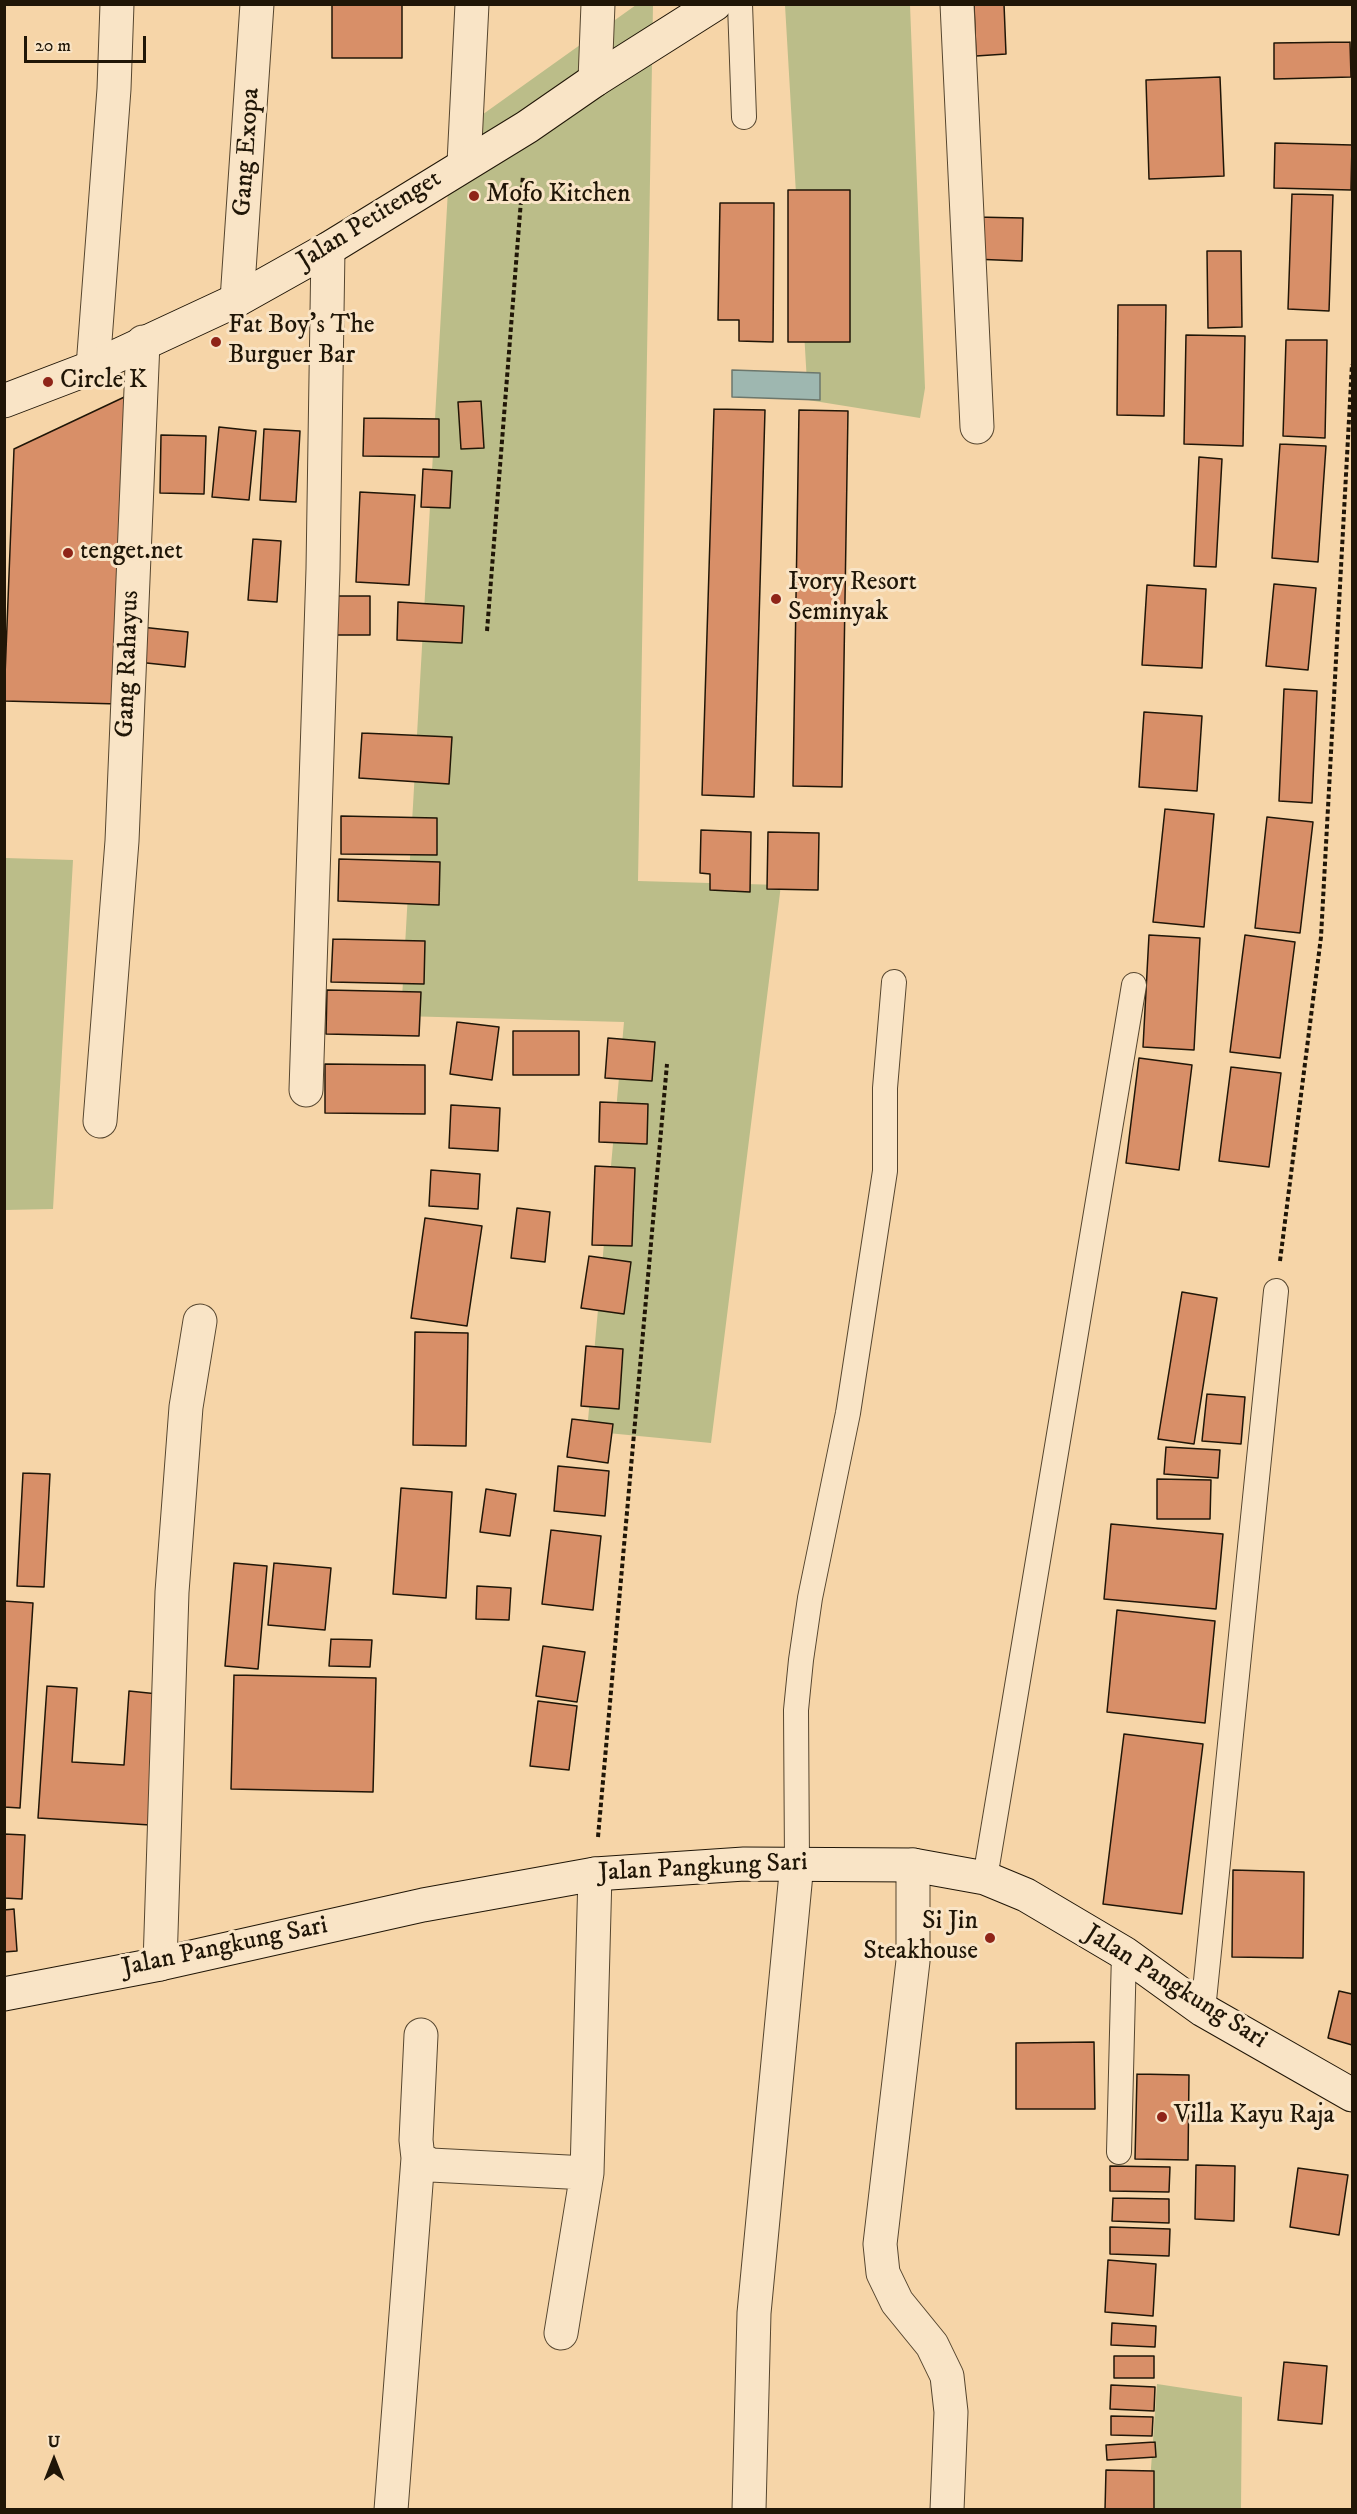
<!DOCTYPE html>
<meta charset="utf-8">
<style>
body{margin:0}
#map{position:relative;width:1357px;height:2514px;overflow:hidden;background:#f6d5a8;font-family:"IM FELL DW Pica",serif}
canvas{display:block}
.frame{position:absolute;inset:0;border:6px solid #201607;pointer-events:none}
.north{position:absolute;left:24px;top:2430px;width:60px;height:60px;-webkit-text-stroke:4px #f9e4c6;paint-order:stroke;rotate:0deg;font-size:16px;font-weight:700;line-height:24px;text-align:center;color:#201607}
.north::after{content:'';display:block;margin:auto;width:21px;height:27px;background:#201607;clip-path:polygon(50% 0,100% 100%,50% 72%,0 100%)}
.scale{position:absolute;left:24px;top:36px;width:122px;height:27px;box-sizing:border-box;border:3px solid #201607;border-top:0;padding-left:8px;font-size:18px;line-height:21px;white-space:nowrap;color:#201607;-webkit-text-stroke:4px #f9e4c6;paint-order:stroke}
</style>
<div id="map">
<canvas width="1357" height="2514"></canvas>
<div class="frame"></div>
<div class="north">U</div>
<div class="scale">20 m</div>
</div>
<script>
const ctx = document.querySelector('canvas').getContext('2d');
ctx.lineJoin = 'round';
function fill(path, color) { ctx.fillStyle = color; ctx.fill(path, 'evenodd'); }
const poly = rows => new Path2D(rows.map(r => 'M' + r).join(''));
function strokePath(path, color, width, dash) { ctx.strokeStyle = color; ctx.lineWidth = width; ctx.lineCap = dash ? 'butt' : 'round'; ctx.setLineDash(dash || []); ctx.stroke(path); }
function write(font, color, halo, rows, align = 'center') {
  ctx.font = font + ' "IM FELL DW Pica",serif'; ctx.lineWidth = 6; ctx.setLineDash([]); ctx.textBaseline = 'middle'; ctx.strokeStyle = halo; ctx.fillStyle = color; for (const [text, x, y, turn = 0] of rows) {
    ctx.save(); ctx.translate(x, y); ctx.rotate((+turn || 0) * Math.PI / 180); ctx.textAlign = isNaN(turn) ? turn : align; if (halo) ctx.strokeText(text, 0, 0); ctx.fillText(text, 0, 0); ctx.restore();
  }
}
const green = poly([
 [636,5,653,5,638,881,781,885,711,1443,587,1431,624,1022,401,1016,451,137],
 [785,5,910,5,925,388,920,418,808,400],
 [5,858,73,860,53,1209,5,1210],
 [1157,2384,1242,2397,1241,2509,1148,2510]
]);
const water = poly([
 [732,370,820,373,820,400,732,397,732,370]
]);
const building = poly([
 [332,4,402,4,402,58,332,58,332,4],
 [974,4,1004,4,1006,54,976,56,974,4],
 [1350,42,1351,77,1274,79,1274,43,1350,42],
 [1220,77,1224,176,1149,179,1146,80,1220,77],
 [1275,143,1352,145,1351,190,1274,188,1275,143],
 [788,190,850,190,850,342,788,342,788,190],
 [1292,194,1333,195,1329,311,1288,309,1292,194],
 [720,203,774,203,773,342,739,341,739,320,718,320,720,203],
 [975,217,1023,218,1022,261,973,259,975,217],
 [1207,251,1241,251,1242,327,1208,328,1207,251],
 [1118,305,1166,305,1164,416,1117,415,1118,305],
 [1186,335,1245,336,1243,446,1184,444,1186,335],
 [1286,340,1327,340,1325,438,1283,436,1286,340],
 [135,392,119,704,4,701,14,449,135,392],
 [481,401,484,448,461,449,458,402,481,401],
 [714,409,765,410,754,797,702,795,714,409],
 [799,410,848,411,842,787,793,786,799,410],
 [364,418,439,419,439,457,363,456,364,418],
 [219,427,256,431,249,500,212,497,219,427],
 [264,429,300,431,296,502,260,500,264,429],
 [161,435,206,436,204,494,160,493,161,435],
 [1280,444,1326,446,1318,562,1272,558,1280,444],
 [1199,457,1222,459,1216,567,1194,566,1199,457],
 [423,469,452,471,450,508,421,507,423,469],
 [360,492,415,495,409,585,356,582,360,492],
 [253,539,281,541,277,602,248,600,253,539],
 [1274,584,1316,588,1308,670,1266,666,1274,584],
 [1147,585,1206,589,1202,668,1142,665,1147,585],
 [337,596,370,596,370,635,337,635,337,596],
 [398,602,464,606,462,643,397,640,398,602],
 [141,627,188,632,185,667,137,662,141,627],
 [1284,689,1317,691,1312,803,1279,801,1284,689],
 [1144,712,1202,716,1197,791,1139,787,1144,712],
 [362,733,452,737,449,784,359,778,362,733],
 [1165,809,1214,814,1204,927,1153,922,1165,809],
 [341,816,437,818,437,855,341,854,341,816],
 [1267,817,1313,822,1300,933,1255,928,1267,817],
 [701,830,751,832,750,892,710,890,710,874,700,873,701,830],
 [768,832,819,833,818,890,767,889,768,832],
 [339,859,440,862,439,905,338,901,339,859],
 [1149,935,1200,938,1194,1050,1143,1047,1149,935],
 [1245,935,1295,942,1280,1058,1230,1052,1245,935],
 [333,939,425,941,424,984,331,982,333,939],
 [327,990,421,992,419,1036,326,1034,327,990],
 [457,1022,499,1027,492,1080,450,1074,457,1022],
 [513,1031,579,1031,579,1075,513,1075,513,1031],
 [608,1038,655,1042,652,1081,605,1078,608,1038],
 [1139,1058,1192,1065,1179,1170,1126,1163,1139,1058],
 [325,1064,425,1065,425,1114,325,1113,325,1064],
 [1231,1067,1281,1073,1269,1167,1219,1161,1231,1067],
 [600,1102,648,1104,647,1144,599,1142,600,1102],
 [451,1105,500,1108,498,1151,449,1148,451,1105],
 [595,1166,635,1168,632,1246,592,1245,595,1166],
 [431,1170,480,1174,478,1209,429,1206,431,1170],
 [517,1208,550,1212,545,1262,511,1258,517,1208],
 [425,1218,482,1226,467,1326,411,1318,425,1218],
 [589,1256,631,1262,624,1314,581,1308,589,1256],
 [1182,1292,1217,1298,1194,1444,1158,1439,1182,1292],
 [415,1332,468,1333,466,1446,413,1445,415,1332],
 [586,1346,623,1349,619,1409,581,1406,586,1346],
 [1207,1394,1245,1397,1241,1444,1202,1441,1207,1394],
 [572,1419,613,1424,608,1463,567,1457,572,1419],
 [1166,1447,1220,1450,1218,1478,1164,1474,1166,1447],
 [558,1466,609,1471,605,1516,554,1511,558,1466],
 [23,1473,50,1474,44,1587,17,1586,23,1473],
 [1157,1479,1211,1480,1210,1519,1157,1519,1157,1479],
 [401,1488,452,1492,446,1598,393,1594,401,1488],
 [486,1489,516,1494,510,1536,480,1532,486,1489],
 [1111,1524,1223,1534,1216,1609,1104,1599,1111,1524],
 [551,1530,601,1536,593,1610,542,1604,551,1530],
 [234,1563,267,1566,258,1669,225,1666,234,1563],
 [274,1563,331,1568,325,1630,268,1625,274,1563],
 [477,1586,511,1588,509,1620,476,1619,477,1586],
 [4,1601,33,1603,20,1808,4,1807,4,1601],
 [1117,1610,1215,1621,1205,1723,1107,1712,1117,1610],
 [331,1639,372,1640,370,1667,329,1666,331,1639],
 [543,1646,585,1652,577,1702,536,1696,543,1646],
 [234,1675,376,1678,373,1792,231,1789,234,1675],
 [47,1686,77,1688,72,1762,124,1765,129,1691,158,1694,150,1825,38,1818,47,1686],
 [538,1701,577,1706,569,1770,530,1766,538,1701],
 [1124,1734,1203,1744,1182,1914,1103,1904,1124,1734],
 [4,1834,25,1835,22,1899,4,1898,4,1834],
 [1233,1870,1304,1872,1303,1958,1232,1957,1233,1870],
 [14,1909,17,1951,4,1952,4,1910,14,1909],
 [1339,1991,1352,1994,1352,2045,1328,2038,1339,1991],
 [1094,2042,1095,2109,1016,2109,1016,2043,1094,2042],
 [1137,2074,1189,2075,1188,2160,1135,2159,1137,2074],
 [1196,2165,1235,2166,1234,2221,1195,2219,1196,2165],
 [1110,2166,1170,2167,1169,2192,1110,2191,1110,2166],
 [1298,2168,1348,2175,1339,2235,1290,2227,1298,2168],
 [1113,2198,1169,2199,1169,2223,1112,2221,1113,2198],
 [1110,2227,1170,2229,1169,2256,1110,2254,1110,2227],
 [1108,2260,1156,2264,1153,2316,1105,2312,1108,2260],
 [1112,2323,1156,2326,1155,2347,1111,2345,1112,2323],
 [1114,2356,1154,2356,1154,2378,1114,2378,1114,2356],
 [1284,2362,1327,2366,1322,2424,1278,2420,1284,2362],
 [1111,2385,1155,2387,1154,2411,1110,2409,1111,2385],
 [1111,2416,1153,2417,1152,2436,1111,2435,1111,2416],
 [1155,2442,1156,2457,1107,2460,1106,2445,1155,2442],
 [1106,2470,1154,2471,1154,2510,1105,2510,1106,2470]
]);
const path = poly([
 [487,631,523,175],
 [1280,1261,1321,937,1352,364],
 [598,1837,667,1064]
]);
const lane = poly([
 [740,4,744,117],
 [797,1863,796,1710,801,1660,810,1598,848,1413,885,1171,885,1088,894,982],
 [985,1878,1134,985],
 [1203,2010,1276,1291],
 [1119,2152,1124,1953]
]);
const street = poly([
 [957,4,977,427],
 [595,80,598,4],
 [464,163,472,4],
 [237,300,257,4],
 [93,367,114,89,117,4],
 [306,1090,323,569,328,249],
 [100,1121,122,841,143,342],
 [913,1865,913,1961,880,2244,883,2273,897,2302,932,2345,947,2376,951,2412,947,2510],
 [160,1964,172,1592,186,1407,200,1321],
 [421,2035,416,2140,418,2158,431,2165,587,2173],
 [561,2333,587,2173,595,1874],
 [391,2510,418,2158],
 [749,2510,754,2313,797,1863]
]);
const secondary = poly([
 [4,401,93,367,237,300,328,249,527,127,595,80,715,4],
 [4,1994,160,1964,423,1905,595,1874,744,1864,913,1865,985,1878,1026,1895,1124,1953,1203,2010,1352,2095]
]);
const markers = [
 [474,196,6,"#8f2418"],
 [216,342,6,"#8f2418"],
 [48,382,6,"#8f2418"],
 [68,553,6,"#8f2418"],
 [776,599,6,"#8f2418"],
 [990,1938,6,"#8f2418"],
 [1162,2117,6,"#8f2418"]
];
const streetNames = [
 ["Gang Exopa",248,152,-86],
 ["Jalan Petitenget",370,221,-32],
 ["Gang Rahayus",129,664,-88],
 ["Jalan Pangkung Sari",703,1869,-3],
 ["Jalan Pangkung Sari",225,1948,-12],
 ["Jalan Pangkung Sari",1175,1988,32]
];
const poiNames = [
 ["Mofo Kitchen",486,196],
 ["Fat Boy’s The",228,327],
 ["Burguer Bar",228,357],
 ["Circle K",60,382],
 ["tenget.net",80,553],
 ["Ivory Resort",788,584],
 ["Seminyak",788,614],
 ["Si Jin",978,1923,"right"],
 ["Steakhouse",978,1953,"right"],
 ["Villa Kayu Raja",1174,2117]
];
fill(green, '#bbbd89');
fill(water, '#9eb7b0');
strokePath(water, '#6c776c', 1.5);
fill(building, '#d88f68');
strokePath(building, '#201607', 1.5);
strokePath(lane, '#56462f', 26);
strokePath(street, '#56462f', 35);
strokePath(secondary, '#201607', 35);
strokePath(path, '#201607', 4, [4.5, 3]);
strokePath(lane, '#f9e4c6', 24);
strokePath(street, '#f9e4c6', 33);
strokePath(secondary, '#f9e4c6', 33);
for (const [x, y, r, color] of markers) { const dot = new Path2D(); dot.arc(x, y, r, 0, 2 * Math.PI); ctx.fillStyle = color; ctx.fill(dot); strokePath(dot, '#f9e4c6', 2); }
write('26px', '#201607', '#f9e4c6', streetNames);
write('26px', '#201607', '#f9e4c6', poiNames, 'left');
</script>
